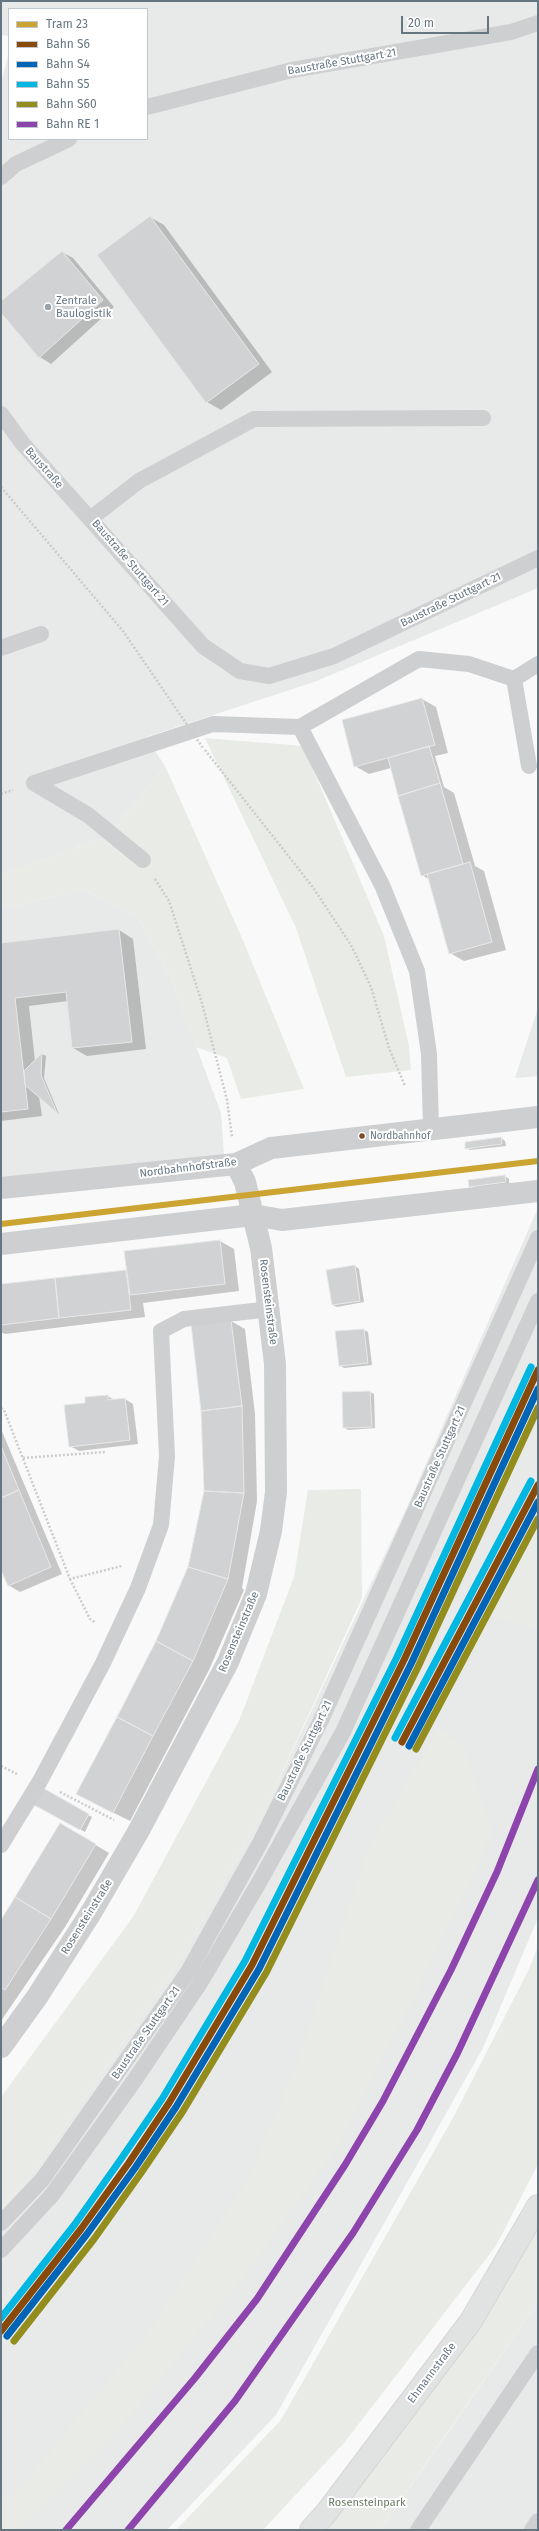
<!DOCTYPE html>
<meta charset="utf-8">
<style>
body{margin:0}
#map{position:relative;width:539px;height:2531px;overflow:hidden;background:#f9f9f9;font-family:"Fira Sans",sans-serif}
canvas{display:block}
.frame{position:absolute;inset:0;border:2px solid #657683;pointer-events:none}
.legend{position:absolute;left:8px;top:8px;width:140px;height:132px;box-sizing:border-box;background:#fff;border:1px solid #c1c8cd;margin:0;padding:5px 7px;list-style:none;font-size:12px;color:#657683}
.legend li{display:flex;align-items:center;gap:8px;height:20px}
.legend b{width:20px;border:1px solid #c1c8cd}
.scale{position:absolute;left:401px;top:16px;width:88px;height:18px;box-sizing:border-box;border:2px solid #657683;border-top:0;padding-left:5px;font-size:12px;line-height:14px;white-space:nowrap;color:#657683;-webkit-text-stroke:3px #fff;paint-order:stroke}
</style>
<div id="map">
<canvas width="539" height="2531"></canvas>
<div class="frame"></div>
<ul class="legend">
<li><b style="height:5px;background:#cca432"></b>Tram 23</li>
<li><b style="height:5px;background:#874a0a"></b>Bahn S6</li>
<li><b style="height:5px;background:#0065b7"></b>Bahn S4</li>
<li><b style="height:5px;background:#00b7e1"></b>Bahn S5</li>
<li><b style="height:5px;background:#928d1d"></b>Bahn S60</li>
<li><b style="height:5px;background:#8e44ad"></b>Bahn RE 1</li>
</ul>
<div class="scale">20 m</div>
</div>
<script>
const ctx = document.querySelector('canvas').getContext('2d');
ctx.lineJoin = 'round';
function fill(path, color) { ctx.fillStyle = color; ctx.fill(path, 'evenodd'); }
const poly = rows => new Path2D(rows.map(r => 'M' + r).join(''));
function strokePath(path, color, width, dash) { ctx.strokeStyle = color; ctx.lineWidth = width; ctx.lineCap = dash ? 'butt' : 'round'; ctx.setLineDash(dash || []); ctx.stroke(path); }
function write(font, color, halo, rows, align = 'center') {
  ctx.font = font + ' "Fira Sans",sans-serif'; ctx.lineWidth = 4; ctx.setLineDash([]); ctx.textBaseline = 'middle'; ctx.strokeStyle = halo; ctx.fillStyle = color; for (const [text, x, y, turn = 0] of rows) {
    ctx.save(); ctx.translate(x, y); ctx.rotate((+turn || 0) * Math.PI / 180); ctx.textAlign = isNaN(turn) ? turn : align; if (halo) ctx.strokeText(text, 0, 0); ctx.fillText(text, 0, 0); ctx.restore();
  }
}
const built = poly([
 [1,1,538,1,538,588,314,682,146,737,165,766,108,836,1,875,1,82,9,52,9,139,147,139,147,9,9,9,9,36,1,35],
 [83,890,137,915,171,979,221,1113,224,1155,1,1181,1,909],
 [538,1008,538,1076,515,1078],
 [538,1208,538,1918,483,2048,276,2415,167,2530,1,2530,1,2210,33,2173,178,1964,268,1803,407,1507],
 [538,2302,538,2530,380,2530,454,2424]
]);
const green = poly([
 [205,738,303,746,384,936,409,1046,411,1070,346,1077,296,928],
 [165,766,242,938,304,1089,241,1099,227,1058,196,1047,171,979,137,915,83,890,1,909,1,875,108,836],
 [361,1489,362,1598,268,1803,178,1964,33,2173,1,2210,1,2097,133,1917,239,1721,294,1577,308,1490],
 [538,1512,538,1630,489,1615],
 [438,1728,464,1748,492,1833,415,1996,334,2151,239,2283,108,2443,20,2530,1,2530,1,2507,17,2491,145,2336,249,2178,301,2052,366,1853],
 [538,1946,538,2164,496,2246,344,2443,263,2530,176,2530,281,2420,454,2116,529,1969],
 [538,2206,538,2302,380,2530,314,2530]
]);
const shadow = poly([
 [150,217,164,225,272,372,221,410,207,402],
 [62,252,73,258,114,307,51,364,40,357,1,312,1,302],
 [422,699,436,707,448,753,435,756,444,787,454,793,475,866,484,871,506,950,464,961,450,953,430,880,422,875,391,768,369,774,355,766],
 [119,930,133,939,146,1049,87,1056,73,1048,68,1001,29,1006,35,1061,42,1054,46,1056,44,1078,59,1114,39,1096,42,1116,1,1121,1,944],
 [501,1138,505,1141,506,1146,470,1150,466,1148],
 [505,1176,509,1179,509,1184,474,1188,470,1186],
 [220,1241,234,1249,239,1291,143,1303,145,1317,5,1334,1,1332,1,1285,127,1270],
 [355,1266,359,1269,364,1302,337,1307,333,1305],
 [231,1321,245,1329,255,1414,257,1501,242,1588,244,1590,209,1670,130,1821,94,1803,189,1567,205,1491],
 [364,1330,368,1332,372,1365,344,1368,340,1365,336,1332],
 [370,1392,374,1394,375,1428,348,1430,344,1427],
 [107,1396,115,1400,125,1399,133,1404,138,1444,79,1451,70,1446,86,1404],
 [1,1429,62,1574,20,1592,8,1585,1,1567],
 [43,1790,92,1817,85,1832,36,1805],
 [61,1824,109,1853,65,1927,1,2021,1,1920]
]);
const building = poly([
 [150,216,259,364,206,403,97,255,150,216],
 [62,251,103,300,39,358,1,313,1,301,62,251],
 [422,698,435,745,354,767,342,720,422,698],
 [429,746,440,783,398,796,388,758,429,746],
 [440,783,463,864,421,876,398,796,440,783],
 [470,862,492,942,449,954,427,874,470,862],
 [119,929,132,1042,72,1048,66,992,15,998,28,1109,1,1112,1,943,119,929],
 [42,1053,41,1075,57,1113,25,1085,24,1071,42,1053],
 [501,1137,502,1144,465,1149,465,1142,501,1137],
 [505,1175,506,1182,469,1187,468,1180,505,1175],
 [220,1240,225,1284,130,1295,124,1251,220,1240],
 [355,1265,360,1301,332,1305,326,1270,355,1265],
 [126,1270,131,1310,59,1318,55,1278,126,1270],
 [55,1278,59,1318,1,1325,1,1284,55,1278],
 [231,1320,242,1406,201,1411,191,1324,231,1320],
 [364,1329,368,1363,339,1366,335,1331,364,1329],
 [370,1391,372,1427,343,1428,342,1392,370,1391],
 [108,1395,108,1400,125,1398,130,1440,69,1447,64,1405,85,1403,85,1397,108,1395],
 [242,1406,244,1493,204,1491,201,1411,242,1406],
 [1,1446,19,1490,1,1498,1,1446],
 [19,1490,51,1567,8,1586,1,1570,1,1498,19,1490],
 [204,1491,244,1493,228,1579,188,1567,204,1491],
 [188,1567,228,1579,193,1661,156,1641,188,1567],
 [156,1641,193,1661,153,1736,117,1717,156,1641],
 [117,1717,153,1736,113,1813,76,1794,117,1717],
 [43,1788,89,1814,80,1830,34,1805,43,1788],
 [60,1823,96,1844,51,1919,15,1897,60,1823],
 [15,1897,51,1919,5,1990,1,1987,1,1920,15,1897]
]);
const path = poly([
 [205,750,312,886,351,945,371,987,389,1048,405,1086],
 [1,794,13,790],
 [155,879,169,901,202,1003,227,1100,232,1137],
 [1,1408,4,1410,70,1579,122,1566],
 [23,1458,105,1452],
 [70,1579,90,1619,96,1623],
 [1,1766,17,1774],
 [60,1792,114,1820]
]);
const lane = poly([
 [147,107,292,70,511,32,538,23],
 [1,177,16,164,69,139],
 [1,414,23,444,90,519],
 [483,418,254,419,139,481,90,519,203,646,240,671,269,676,334,656,538,558],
 [1,648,41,634],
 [514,679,529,766],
 [143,860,88,815,34,783,213,724,300,727],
 [431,1129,429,1054,417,971,382,885,300,727,419,659,469,664,514,679,538,664],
 [1,1845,40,1781,103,1663,138,1588,161,1525,167,1456,161,1331,184,1319,270,1309],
 [1,2223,42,2180,188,1972,260,1843,322,1718,538,1238],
 [1,2250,52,2195,134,2081,200,1983,257,1886,343,1732,538,1301],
 [418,2530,538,2353],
 [532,2530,538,2521]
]);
const street = poly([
 [1,1188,236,1164,271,1148,538,1117],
 [1,1244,253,1215,282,1220,538,1191],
 [1,2047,37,1997,92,1911,138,1832,228,1662,256,1594,271,1531,276,1492,275,1364,261,1248,245,1182,236,1164]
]);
const secondary = poly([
 [311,2530,327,2512,471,2321,538,2206]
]);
const pathBridge = poly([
 [1,487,123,631,203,748]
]);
const rail1 = poly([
 [402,1742,538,1485],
 [1,2331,81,2229,128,2164,169,2103,252,1965,404,1660,538,1370]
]);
const rail2 = poly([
 [409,1746,538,1502],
 [7,2336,87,2234,135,2168,176,2107,259,1969,411,1664,538,1389]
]);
const rail3 = poly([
 [395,1738,531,1481],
 [1,2318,75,2224,121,2159,162,2099,245,1961,397,1657,531,1367]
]);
const rail4 = poly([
 [416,1749,538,1519],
 [14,2341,94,2239,141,2173,183,2111,266,1973,418,1667,538,1408]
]);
const rail5 = poly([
 [66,2530,195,2378,257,2299,345,2165,383,2101,451,1970,497,1872,538,1769],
 [128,2530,235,2401,353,2233,417,2130,457,2054,538,1880]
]);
const tram1 = poly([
 [1,1224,538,1161]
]);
const markers = [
 [48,307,4,"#99a4ac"],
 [362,1136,3.5,"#7a4b2a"]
];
const busNames = [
 ["Nordbahnhof",370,1136]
];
const streetNames = [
 ["Baustraße Stuttgart 21",342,62,-10],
 ["Baustraße",44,468,48],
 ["Baustraße Stuttgart 21",130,563,49],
 ["Baustraße Stuttgart 21",451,600,-26],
 ["Nordbahnhofstraße",188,1168,-7],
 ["Rosensteinstraße",268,1302,83],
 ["Baustraße Stuttgart 21",440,1457,-66],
 ["Rosensteinstraße",239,1632,-67],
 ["Baustraße Stuttgart 21",305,1751,-64],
 ["Rosensteinstraße",87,1917,-58],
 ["Baustraße Stuttgart 21",146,2033,-55],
 ["Ehmannstraße",432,2373,-53]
];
const poiNames = [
 ["Zentrale",56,301],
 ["Baulogistik",56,314]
];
const parkNames = [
 ["Rosensteinpark",367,2503]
];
fill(built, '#e8e9e9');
fill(green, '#e8ebe6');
fill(shadow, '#0003');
fill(building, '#d0d2d3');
strokePath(building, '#e8e8e8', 1);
strokePath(secondary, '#d5d6d7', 24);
strokePath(path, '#cbcccd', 2.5, [2, 2]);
strokePath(lane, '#cecfd0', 16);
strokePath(street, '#cecfd0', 22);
strokePath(secondary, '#e1e2e2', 22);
strokePath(pathBridge, '#cbcccd', 2.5, [2, 2]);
strokePath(rail1, '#874a0a', 7);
strokePath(rail2, '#0065b7', 7);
strokePath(rail3, '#00b7e1', 7);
strokePath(rail4, '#928d1d', 7);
strokePath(rail5, '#8e44ad', 7);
strokePath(tram1, '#cca432', 6);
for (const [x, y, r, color] of markers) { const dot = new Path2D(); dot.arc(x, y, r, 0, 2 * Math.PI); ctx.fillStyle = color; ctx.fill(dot); strokePath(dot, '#fff', 1.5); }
write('10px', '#657683', '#fff', busNames, 'left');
write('11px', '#657683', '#fff', streetNames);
write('11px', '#657683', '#fff', poiNames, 'left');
write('11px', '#687a64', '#fff', parkNames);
</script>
